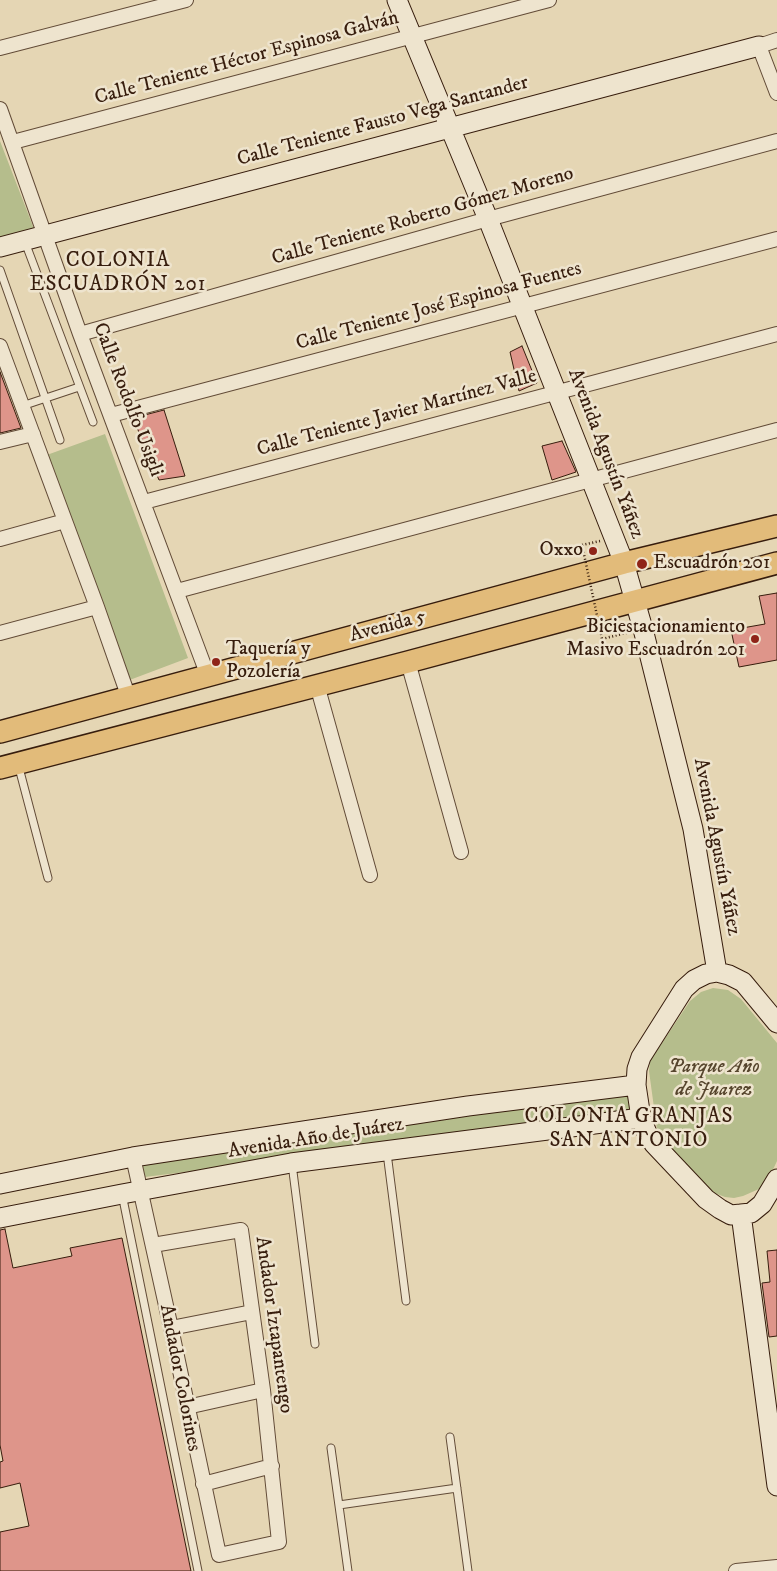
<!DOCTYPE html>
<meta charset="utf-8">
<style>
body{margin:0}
canvas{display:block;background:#e5d6b4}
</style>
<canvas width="777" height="1571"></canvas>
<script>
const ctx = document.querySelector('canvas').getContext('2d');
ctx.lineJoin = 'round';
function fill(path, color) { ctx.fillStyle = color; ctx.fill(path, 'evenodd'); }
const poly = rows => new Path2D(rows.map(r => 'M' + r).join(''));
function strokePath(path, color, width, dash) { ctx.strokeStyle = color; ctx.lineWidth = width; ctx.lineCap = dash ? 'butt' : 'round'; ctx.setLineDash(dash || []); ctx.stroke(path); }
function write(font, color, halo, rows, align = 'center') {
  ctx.font = font + ' "IM FELL DW Pica",serif'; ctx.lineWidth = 5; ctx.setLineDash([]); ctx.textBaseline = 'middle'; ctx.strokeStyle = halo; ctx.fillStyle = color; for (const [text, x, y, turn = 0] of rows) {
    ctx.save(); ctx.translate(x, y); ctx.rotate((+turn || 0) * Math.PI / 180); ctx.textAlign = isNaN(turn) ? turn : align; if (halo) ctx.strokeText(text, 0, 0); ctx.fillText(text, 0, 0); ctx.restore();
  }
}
const green = poly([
 [0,141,34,229,0,238],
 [105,434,188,658,127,681,44,456],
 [713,988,728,990,741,999,777,1043,777,1161,770,1176,759,1189,743,1196,734,1198,725,1197,709,1191,658,1137,649,1071,650,1061,690,1001,701,992],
 [632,1086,636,1116,145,1177,142,1172,142,1167,144,1161]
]);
const building = poly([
 [522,346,537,383,519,391,510,352,522,346],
 [0,372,21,428,0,433,0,372],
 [164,410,185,476,159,480,133,418,164,410],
 [562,441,576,472,552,480,542,446,562,441],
 [777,593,777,660,739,667,731,630,765,624,759,596,777,593],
 [5,1229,13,1268,72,1256,70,1248,122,1238,191,1571,0,1571,0,1532,29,1526,20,1483,0,1488,0,1462,3,1461,0,1445,0,1230,5,1229],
 [777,1250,777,1336,769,1337,762,1283,770,1282,767,1251,777,1250]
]);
const path = poly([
 [582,545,600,541],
 [602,639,630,632]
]);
const lane = poly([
 [25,242,93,422],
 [0,270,60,440],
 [22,406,79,387],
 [18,764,48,878],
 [387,1153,406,1301],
 [292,1164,315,1344],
 [122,1194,198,1571],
 [450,1437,468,1571],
 [331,1448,348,1571],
 [339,1505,457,1488]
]);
const street = poly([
 [777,40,759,46,777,93],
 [0,48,186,0],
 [0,109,80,334,208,676],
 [13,142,549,0],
 [80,334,488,219,777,141],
 [0,346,97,607,129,698],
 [111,415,777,239],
 [0,442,33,434],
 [144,502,777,334],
 [0,539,65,521],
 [177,591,777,430],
 [0,633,97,607],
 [408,662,461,852],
 [317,685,370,875],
 [133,1157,171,1328,219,1555,279,1542,263,1390,241,1230,153,1245],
 [171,1328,252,1312],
 [187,1407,263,1390],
 [203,1484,272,1466],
 [736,1571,777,1567]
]);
const secondary = poly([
 [397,0,488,219,624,563,643,629,693,829,717,972],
 [0,247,759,46],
 [777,1023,743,982,729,975,717,972,706,974,694,980,684,989,641,1057,637,1069,636,1085,641,1118,647,1133,654,1144,706,1199,720,1209,731,1215,751,1213,762,1204,777,1179],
 [0,1184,133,1157,468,1106,636,1085],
 [741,1214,777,1486],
 [0,1218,122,1194,291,1163,641,1118]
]);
const primary = poly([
 [0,732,624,563,777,526],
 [0,768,408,662,777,563]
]);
const pathBridge = poly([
 [582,545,602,639]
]);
const markers = [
 [593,551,5,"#8f2418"],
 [642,564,6,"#8f2418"],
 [755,639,5,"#8f2418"],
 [216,662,5,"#8f2418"]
];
const streetNames = [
 ["Calle Teniente Héctor Espinosa Galván",247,59,-15],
 ["Calle Teniente Fausto Vega Santander",383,122,-15],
 ["Calle Teniente Roberto Gómez Moreno",423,217,-16],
 ["Calle Teniente José Espinosa Fuentes",439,307,-15],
 ["Calle Rodolfo Usigli",127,400,69],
 ["Calle Teniente Javier Martínez Valle",397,414,-15],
 ["Avenida Agustín Yáñez",605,454,69],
 ["Avenida 5",388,627,-15],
 ["Avenida Agustín Yáñez",716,847,79],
 ["Avenida Año de Juárez",316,1139,-9],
 ["Andador Iztapantengo",273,1325,82],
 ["Andador Colorines",179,1378,79]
];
const poiNames = [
 ["Oxxo",583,551],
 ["Escuadrón 201",653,564,"left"],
 ["Biciestacionamiento",745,628],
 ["Masivo Escuadrón 201",745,651],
 ["Taquería y",226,650,"left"],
 ["Pozolería",226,673,"left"]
];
const parkNames = [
 ["Parque Año",714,1068],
 ["de Juarez",714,1091]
];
const neighbourhoodNames = [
 ["COLONIA",118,262],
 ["ESCUADRÓN 201",118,286],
 ["COLONIA GRANJAS",629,1118],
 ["SAN ANTONIO",629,1142]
];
fill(green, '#b5bd8c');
fill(building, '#de958a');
strokePath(building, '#371d0d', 1);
strokePath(lane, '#624b37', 9);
strokePath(street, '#624b37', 16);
strokePath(secondary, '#371d0d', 21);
strokePath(primary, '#371d0d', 24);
strokePath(path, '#371d0d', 2.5, [1, 2.5]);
strokePath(lane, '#eee4ce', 7);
strokePath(street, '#eee4ce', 14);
strokePath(secondary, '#eee4ce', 19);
strokePath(primary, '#e2bb7a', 21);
strokePath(pathBridge, '#371d0d', 2.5, [1, 2.5]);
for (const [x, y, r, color] of markers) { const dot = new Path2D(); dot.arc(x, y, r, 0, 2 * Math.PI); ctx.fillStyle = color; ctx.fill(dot); strokePath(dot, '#eee4ce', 2); }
write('20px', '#371d0d', '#eee4ce', streetNames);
write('20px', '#371d0d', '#eee4ce', poiNames, 'right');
write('italic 20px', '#56452d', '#eee4ce', parkNames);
ctx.letterSpacing = '1px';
write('21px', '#371d0d', '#eee4ce', neighbourhoodNames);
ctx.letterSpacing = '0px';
</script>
